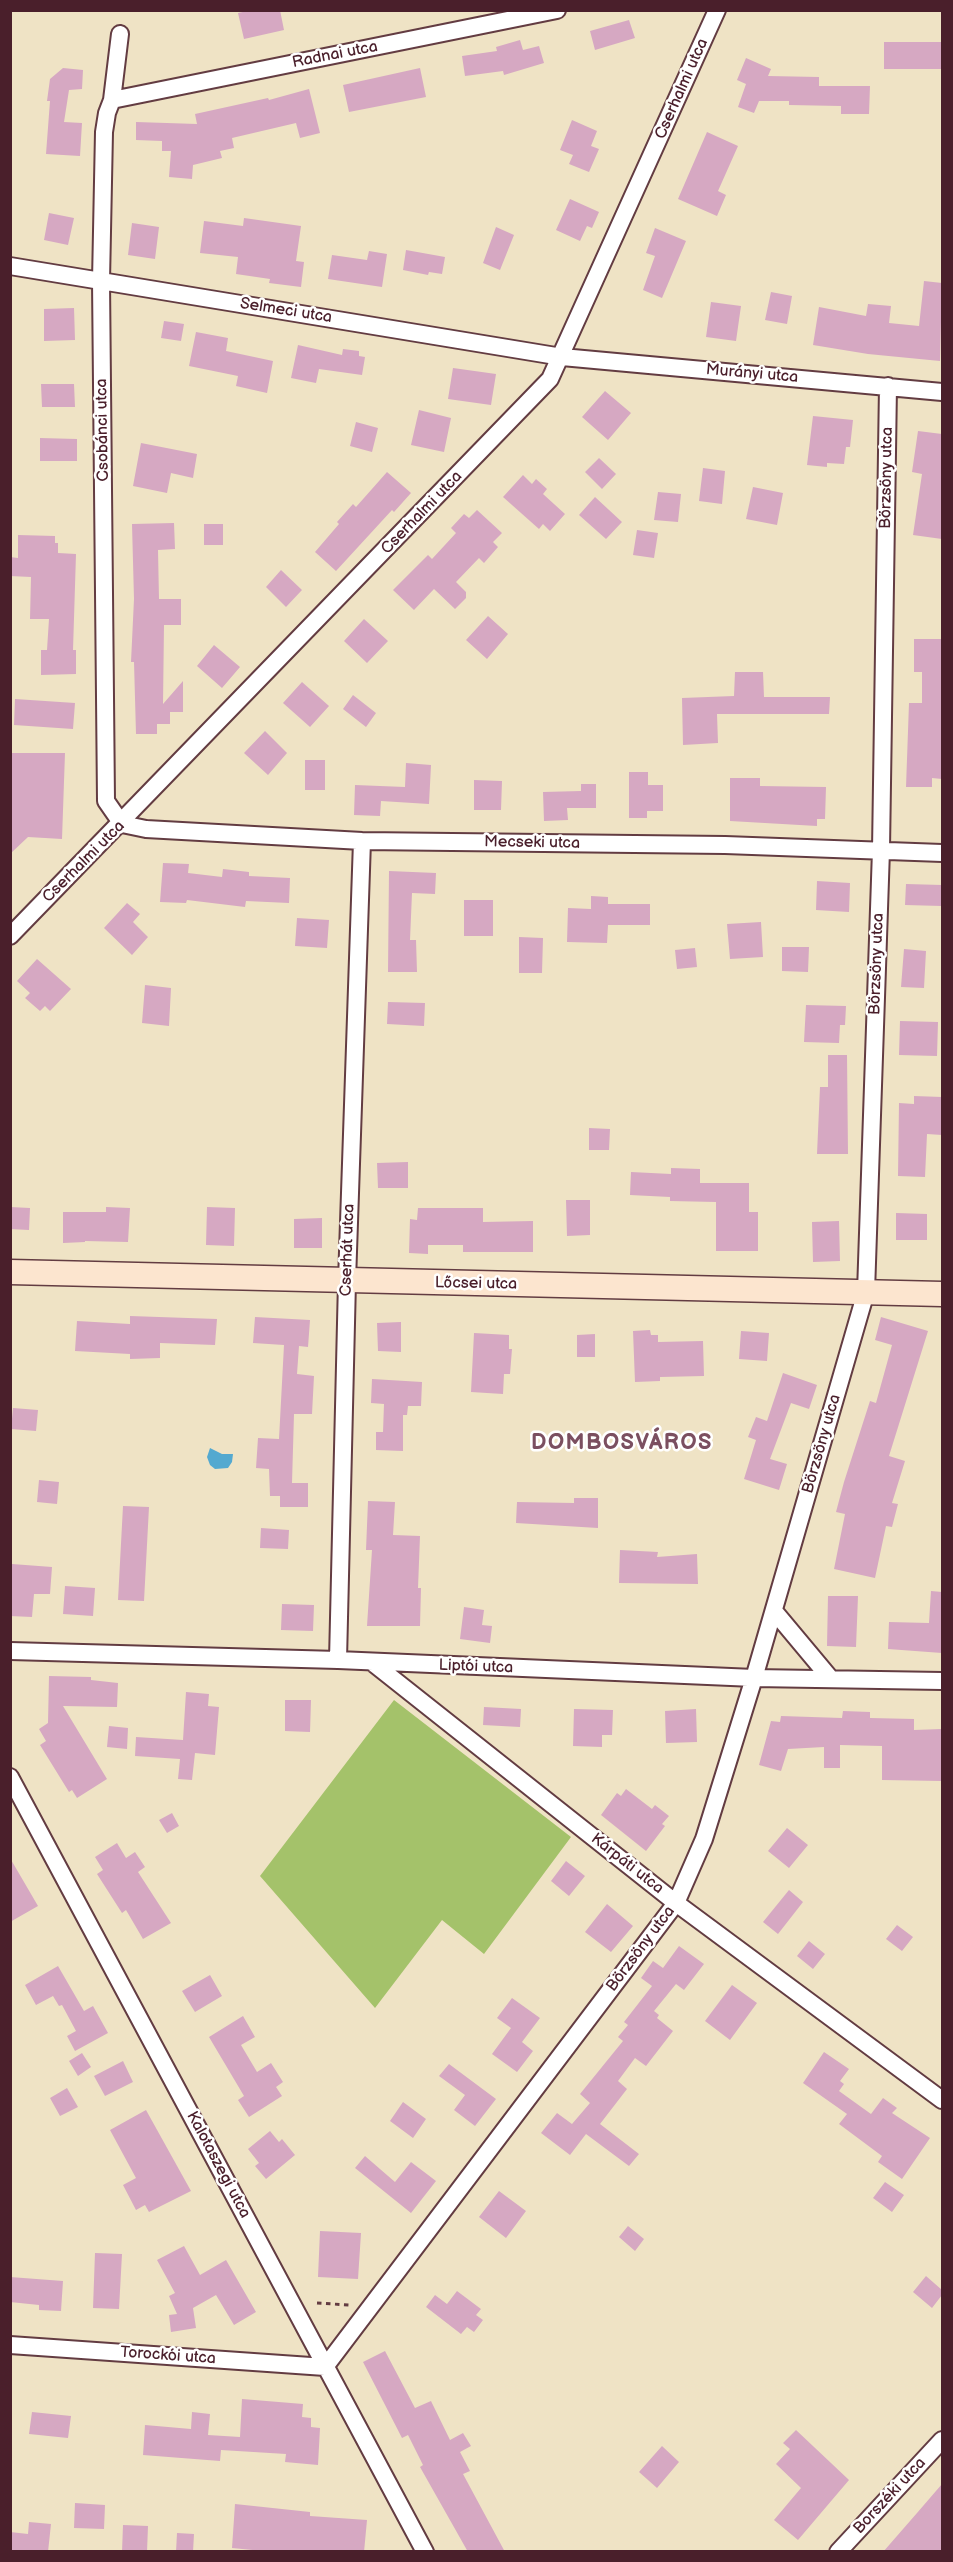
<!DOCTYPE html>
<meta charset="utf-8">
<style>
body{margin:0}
#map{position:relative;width:953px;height:2562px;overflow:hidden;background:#efe3c5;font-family:"Balsamiq Sans",sans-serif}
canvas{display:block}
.frame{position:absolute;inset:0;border:12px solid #4a1f2b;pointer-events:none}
</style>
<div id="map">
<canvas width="953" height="2562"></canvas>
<div class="frame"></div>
</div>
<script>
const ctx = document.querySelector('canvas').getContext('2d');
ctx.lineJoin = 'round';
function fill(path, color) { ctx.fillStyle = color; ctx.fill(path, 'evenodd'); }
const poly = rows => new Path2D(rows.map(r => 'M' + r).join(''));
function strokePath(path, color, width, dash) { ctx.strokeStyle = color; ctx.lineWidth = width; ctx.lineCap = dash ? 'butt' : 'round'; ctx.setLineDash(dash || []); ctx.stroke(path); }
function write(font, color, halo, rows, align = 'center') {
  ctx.font = font + ' "Balsamiq Sans",sans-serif'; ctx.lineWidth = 5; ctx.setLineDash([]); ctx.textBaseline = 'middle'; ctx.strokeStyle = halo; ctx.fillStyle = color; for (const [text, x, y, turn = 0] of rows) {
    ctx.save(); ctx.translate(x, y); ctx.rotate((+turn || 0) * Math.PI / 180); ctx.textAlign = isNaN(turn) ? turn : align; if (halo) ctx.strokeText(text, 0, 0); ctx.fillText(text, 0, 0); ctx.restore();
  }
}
const green = poly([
 [394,1700,571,1837,484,1954,442,1920,375,2008,260,1876]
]);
const water = poly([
 [210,1448,222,1454,233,1454,232,1462,228,1468,215,1469,210,1465,207,1457]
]);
const building = poly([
 [252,10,280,10,284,30,244,39,238,13],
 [629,20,635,38,595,50,590,31],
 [520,40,523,50,539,46,544,63,504,75,503,71,465,76,462,56,497,51,496,47],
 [884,42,942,42,942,69,884,69],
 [746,58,771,69,768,76,819,77,819,86,870,86,869,114,841,114,841,106,789,105,789,101,759,101,754,113,738,107,746,84,737,80],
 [63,68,83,70,82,89,69,90,64,122,82,123,80,156,46,154,50,101,47,101,50,79],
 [420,68,426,97,349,112,343,85],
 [309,89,320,133,300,138,296,123,232,138,234,148,220,151,222,158,193,165,192,179,169,177,171,151,162,151,162,141,136,140,136,122,197,124,195,114,268,98,269,100],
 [572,120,597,131,591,146,599,149,589,172,569,164,573,155,560,150],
 [707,132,738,146,718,191,726,195,717,216,678,199],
 [570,199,599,212,592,228,587,226,580,241,556,230],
 [49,213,74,218,68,245,44,240],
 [244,218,301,226,296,261,304,262,301,287,269,283,270,279,236,274,238,257,200,253,204,221,243,226],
 [132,223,159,227,155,259,128,255],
 [496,227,514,235,500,270,483,263],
 [655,228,686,241,662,298,643,290,655,256,646,253],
 [406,250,445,257,442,274,429,272,428,275,403,270],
 [369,251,387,254,382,287,328,279,332,255,367,260],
 [924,281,942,283,940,361,868,354,813,345,819,307,866,316,868,304,891,306,889,323,919,326],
 [771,292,792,296,787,324,765,320],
 [711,302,741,306,736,341,706,337],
 [74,308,75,340,44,341,44,309],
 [164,321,184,324,181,341,161,338],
 [196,332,228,338,226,351,273,361,267,393,236,386,238,376,189,366],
 [298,345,342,355,343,349,359,351,359,356,365,357,362,375,319,369,316,383,291,378],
 [453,368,496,374,491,405,448,399],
 [41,384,74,384,75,407,42,407],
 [605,391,631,413,608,440,582,417],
 [419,410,451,418,444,452,411,445],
 [813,416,853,420,850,447,846,447,844,464,827,463,827,467,807,465],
 [356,422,378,428,372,452,350,446],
 [918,431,942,434,942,539,913,535,922,474,912,472],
 [40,438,77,439,77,461,40,461],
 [141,443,197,454,193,478,171,473,167,493,133,486],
 [599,458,616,474,602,489,585,472],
 [703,468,725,471,722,504,699,501],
 [387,472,411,493,394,512,392,510,336,571,315,552,339,524,337,522,353,504,356,507],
 [523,475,532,484,536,479,547,489,543,494,565,514,550,531,543,524,539,529,503,497],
 [753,487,783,493,777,525,746,519],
 [658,492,681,494,678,522,654,520],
 [595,497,622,522,606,539,579,515],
 [477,510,502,533,493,542,498,547,484,563,479,558,456,582,466,592,466,598,455,609,434,589,414,610,393,590,428,555,432,559,456,533,451,528,464,514,469,518],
 [174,523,175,549,158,550,159,599,181,599,181,625,164,625,163,704,183,681,183,712,170,712,170,724,157,724,157,734,136,734,134,662,131,662,134,599,132,524],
 [204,524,223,524,223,545,204,545],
 [637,530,658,533,654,558,633,555],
 [18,535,55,536,55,543,58,543,58,553,76,554,73,650,76,650,76,674,41,675,41,650,47,650,49,619,30,619,31,577,10,576,10,557,18,558],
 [281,570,302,590,286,607,266,587],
 [488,616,508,634,487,659,466,640],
 [364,619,388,641,367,663,344,641],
 [914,639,942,639,942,779,932,778,932,787,906,787,909,703,922,703,922,672,914,672],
 [214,645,240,667,222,688,197,666],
 [735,672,763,672,764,697,830,697,829,714,717,714,718,743,683,745,682,698,734,696],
 [302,682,329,706,310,727,283,703],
 [353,695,376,713,366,727,343,709],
 [15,699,75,703,73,729,14,725],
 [265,731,287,753,268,775,244,753],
 [10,753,65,753,62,839,28,837,10,854],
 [305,760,325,760,325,790,305,790],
 [406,763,431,765,429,804,381,801,380,816,354,815,355,785,405,787],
 [629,772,648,772,648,785,663,785,663,811,647,811,647,818,629,818],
 [730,778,760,778,760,786,826,787,825,819,817,819,817,826,730,821],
 [474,780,502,781,501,810,474,810],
 [581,784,596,784,596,808,567,808,568,820,544,821,543,792,581,791],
 [163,863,189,864,188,873,222,877,223,869,249,872,249,876,290,878,289,903,246,901,245,907,187,900,186,903,160,902],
 [389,871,436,873,435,894,412,893,410,940,416,940,417,972,388,972],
 [817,881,850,883,849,912,816,910],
 [906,884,942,885,942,906,905,905],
 [591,896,608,897,608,904,650,904,650,925,608,925,607,943,567,942,568,908,591,909],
 [464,900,493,900,493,936,464,936],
 [127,903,140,914,133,922,148,937,132,955,104,928],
 [297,918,329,920,327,948,295,946],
 [761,922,763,957,730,959,727,924],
 [519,937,543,938,542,973,519,973],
 [782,947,809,947,808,972,782,971],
 [695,948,697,967,677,969,675,950],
 [904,949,926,951,924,988,901,987],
 [37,959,71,989,50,1011,45,1006,40,1011,25,998,30,993,17,981],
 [145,985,171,988,169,1026,142,1023],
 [388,1002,425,1003,424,1026,387,1024],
 [806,1005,846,1006,845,1025,840,1025,839,1043,804,1042],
 [900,1021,938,1022,937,1056,899,1055],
 [828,1055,847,1055,848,1154,817,1154,820,1087,828,1087],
 [914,1096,942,1097,942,1135,927,1134,925,1177,898,1176,899,1103,914,1104],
 [589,1128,610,1129,609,1150,589,1150],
 [408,1162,408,1188,378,1188,377,1163],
 [671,1168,700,1169,700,1183,749,1183,749,1212,758,1212,758,1251,716,1251,716,1202,670,1201,670,1197,630,1195,631,1172,671,1174],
 [566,1200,590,1200,590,1235,567,1236],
 [10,1207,30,1208,29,1230,10,1229],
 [106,1207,130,1208,128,1242,85,1241,85,1242,63,1243,63,1212,106,1212],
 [207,1207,235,1208,234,1246,206,1245],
 [418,1208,483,1208,483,1222,533,1221,533,1252,463,1252,463,1245,428,1245,428,1254,409,1253,410,1219,417,1220],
 [896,1213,927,1214,927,1240,896,1240],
 [322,1218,322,1248,294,1248,294,1219],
 [839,1221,840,1261,813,1262,812,1222],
 [130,1316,217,1319,215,1345,160,1343,160,1358,130,1359,130,1354,75,1351,77,1321,130,1324],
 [255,1317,310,1320,308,1347,299,1346,297,1374,314,1376,312,1414,294,1414,292,1483,308,1483,308,1507,280,1507,280,1496,270,1496,269,1469,256,1468,258,1438,279,1439,284,1345,253,1343],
 [881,1317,928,1331,889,1456,905,1461,892,1503,898,1504,892,1527,886,1526,875,1578,834,1569,845,1514,836,1512,844,1482,870,1401,876,1403,892,1345,875,1340],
 [401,1322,401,1352,378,1351,377,1323],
 [650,1330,651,1335,658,1335,658,1342,703,1341,704,1376,660,1377,660,1381,635,1382,633,1331],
 [741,1331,769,1333,767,1361,739,1359],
 [474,1333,509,1335,509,1349,512,1349,510,1374,504,1374,503,1394,471,1392],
 [595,1334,595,1357,577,1357,577,1335],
 [783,1373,817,1385,809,1409,791,1403,770,1459,787,1464,779,1490,744,1479,756,1440,748,1437,756,1417,767,1421],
 [372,1379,422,1382,421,1406,408,1406,407,1415,403,1415,403,1451,376,1450,376,1432,383,1432,384,1404,371,1403],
 [13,1408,38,1410,36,1431,11,1429],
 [39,1480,59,1482,57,1504,37,1502],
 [574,1498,598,1498,598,1528,516,1523,517,1502,574,1503],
 [368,1501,395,1502,393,1535,420,1536,418,1588,421,1588,420,1626,367,1626,372,1550,366,1550],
 [123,1506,149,1507,144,1601,118,1600],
 [261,1528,289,1530,288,1549,260,1548],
 [620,1550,658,1552,657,1557,697,1554,698,1584,619,1583],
 [12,1564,52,1567,50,1594,34,1594,32,1617,10,1616],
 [65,1586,95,1588,93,1616,63,1614],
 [931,1591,942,1592,942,1653,888,1649,889,1622,929,1623],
 [828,1596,858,1596,856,1647,827,1646],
 [282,1604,314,1605,313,1631,281,1630],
 [464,1607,484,1610,482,1625,492,1626,490,1643,460,1639],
 [49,1676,91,1677,91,1680,118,1683,117,1707,63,1706,107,1779,77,1798,72,1790,69,1792,40,1745,46,1741,39,1729,48,1723],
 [186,1692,209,1694,208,1706,219,1707,215,1755,195,1753,192,1780,178,1779,180,1759,135,1756,136,1737,183,1740],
 [285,1700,311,1700,310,1732,285,1731],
 [484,1707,521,1709,520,1727,483,1725],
 [574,1709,613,1710,612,1735,602,1735,602,1747,573,1746],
 [696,1709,697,1742,666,1743,665,1711],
 [843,1711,870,1712,870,1718,914,1719,914,1730,942,1729,942,1781,882,1780,882,1746,840,1745,840,1768,824,1768,824,1747,788,1749,781,1771,759,1765,771,1721,780,1722,781,1716,842,1718],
 [109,1726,128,1728,127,1749,107,1747],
 [626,1789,652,1809,655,1805,669,1816,662,1824,665,1826,646,1851,601,1815,617,1793,621,1796],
 [172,1813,179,1826,167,1833,159,1820],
 [787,1828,808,1845,789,1868,768,1851],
 [117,1843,126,1858,135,1852,145,1867,138,1872,171,1923,143,1939,126,1910,122,1913,97,1874,103,1870,95,1857],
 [10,1858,38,1906,10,1922],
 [566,1861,585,1876,569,1896,551,1881],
 [789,1890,803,1902,778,1934,763,1922],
 [607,1904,633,1926,611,1952,585,1932],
 [897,1925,913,1937,902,1951,886,1939],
 [809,1941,825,1954,813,1969,797,1956],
 [679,1946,704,1964,684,1990,676,1984,654,2011,659,2015,657,2018,673,2031,646,2066,635,2058,618,2081,627,2089,600,2124,639,2154,629,2166,586,2134,570,2155,541,2133,557,2113,572,2124,590,2103,580,2094,623,2041,618,2037,628,2025,624,2022,652,1986,641,1978,653,1961,663,1968],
 [58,1966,84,2011,93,2006,108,2033,75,2051,67,2036,76,2031,62,2005,59,2006,53,1996,36,2005,25,1985],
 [210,1975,222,1996,195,2012,182,1991],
 [732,1985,757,2003,730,2040,705,2021],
 [512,1998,540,2018,522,2042,533,2051,517,2072,492,2054,511,2028,497,2018],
 [243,2016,255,2037,241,2045,257,2072,271,2063,283,2082,276,2087,282,2096,249,2117,238,2100,244,2096,209,2037],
 [824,2052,849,2069,840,2081,844,2084,839,2091,871,2114,883,2098,897,2108,892,2113,930,2138,902,2179,878,2162,882,2156,839,2124,847,2114,803,2083],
 [82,2053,91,2067,78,2076,69,2061],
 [123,2061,133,2082,105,2096,94,2076],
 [449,2064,496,2099,475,2126,454,2110,465,2095,439,2076],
 [67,2088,78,2107,60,2116,50,2098],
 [403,2102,426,2119,413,2138,390,2121],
 [146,2110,191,2191,149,2212,145,2205,136,2210,123,2185,136,2178,110,2130],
 [270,2131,279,2142,282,2139,295,2155,266,2179,255,2166,259,2163,248,2149],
 [365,2156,395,2182,411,2162,436,2181,411,2213,355,2168],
 [885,2182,904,2195,892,2212,873,2198],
 [499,2191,526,2211,506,2238,479,2217],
 [628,2226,644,2239,635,2251,619,2237],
 [320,2231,361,2233,358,2279,318,2277],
 [184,2246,200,2275,226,2260,256,2312,234,2325,216,2295,193,2308,196,2328,171,2332,169,2315,177,2314,169,2296,175,2293,157,2260],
 [95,2253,122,2254,119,2309,93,2308],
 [926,2276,942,2290,942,2295,932,2308,913,2292],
 [10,2277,63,2281,61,2311,39,2310,39,2305,10,2302],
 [457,2291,481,2309,476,2315,483,2320,474,2332,467,2327,461,2334,426,2307,435,2295,447,2304],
 [385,2351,415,2408,431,2401,450,2440,463,2433,471,2446,460,2452,470,2471,463,2474,505,2552,468,2552,420,2467,423,2465,408,2435,402,2438,363,2362],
 [242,2399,303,2404,302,2417,311,2418,311,2427,320,2428,318,2465,285,2462,286,2454,221,2450,220,2461,143,2455,145,2425,191,2429,192,2412,210,2414,208,2435,240,2437],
 [32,2412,71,2416,68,2438,29,2434],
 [796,2430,849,2480,798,2540,774,2520,801,2488,776,2464,790,2449,783,2443],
 [662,2446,679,2462,657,2488,639,2472],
 [942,2484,942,2552,883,2552,917,2513],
 [75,2503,105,2505,104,2529,74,2528],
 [235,2504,310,2512,310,2516,367,2520,364,2552,273,2552,232,2548],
 [29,2522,51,2524,48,2552,10,2552,10,2532,28,2534],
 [123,2525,148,2526,147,2552,122,2552],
 [177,2533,194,2534,193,2552,176,2552]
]);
const path = poly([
 [317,2303,349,2305]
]);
const street = poly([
 [120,34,112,100,107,113,104,132,101,281,106,801,122,824,146,829,362,841,725,845,942,853],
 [112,100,557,10],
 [10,266,562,357,942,392],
 [10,936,550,379,717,10],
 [774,1611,830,1678],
 [10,1651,338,1660,754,1678,942,1681],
 [338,1660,347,1281,362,841],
 [373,1663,676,1903,942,2100],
 [10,1777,425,2552],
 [10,2345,325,2367,676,1903,704,1839,754,1678,866,1292,881,850,888,386],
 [838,2552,942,2440]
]);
const secondary = poly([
 [10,1272,942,1294]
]);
const streetNames = [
 ["Radnai utca",335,55,-11],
 ["Cserhalmi utca",682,89,-66],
 ["Selmeci utca",286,311,9],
 ["Murányi utca",752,374,5],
 ["Csobánci utca",103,430,-91],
 ["Börzsöny utca",887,478,-89],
 ["Cserhalmi utca",422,513,-46],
 ["Mecseki utca",532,843,1],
 ["Cserhalmi utca",84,862,-45],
 ["Börzsöny utca",877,964,-88],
 ["Cserhát utca",348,1250,-88],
 ["Lőcsei utca",476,1284,1],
 ["Börzsöny utca",822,1444,-74],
 ["Liptói utca",476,1667,2],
 ["Kárpáti utca",627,1864,38],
 ["Börzsöny utca",641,1949,-53],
 ["Kalotaszegi utca",218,2165,62],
 ["Torockói utca",168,2356,4],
 ["Borszéki utca",890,2496,-47]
];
const districtNames = [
 ["DOMBOSVÁROS",622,1443]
];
fill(green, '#a4c26a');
fill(water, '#54a9d0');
fill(building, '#d6a8c2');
strokePath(street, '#633c42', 20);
strokePath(secondary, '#633c42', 27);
strokePath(path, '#633c42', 3, [4.5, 4.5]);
strokePath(street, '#fff', 16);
strokePath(secondary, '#fce5cf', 24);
write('16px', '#4a1f2b', '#fff', streetNames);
ctx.letterSpacing = '1.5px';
write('bold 22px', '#7b4f60', '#fff', districtNames);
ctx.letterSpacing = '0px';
</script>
